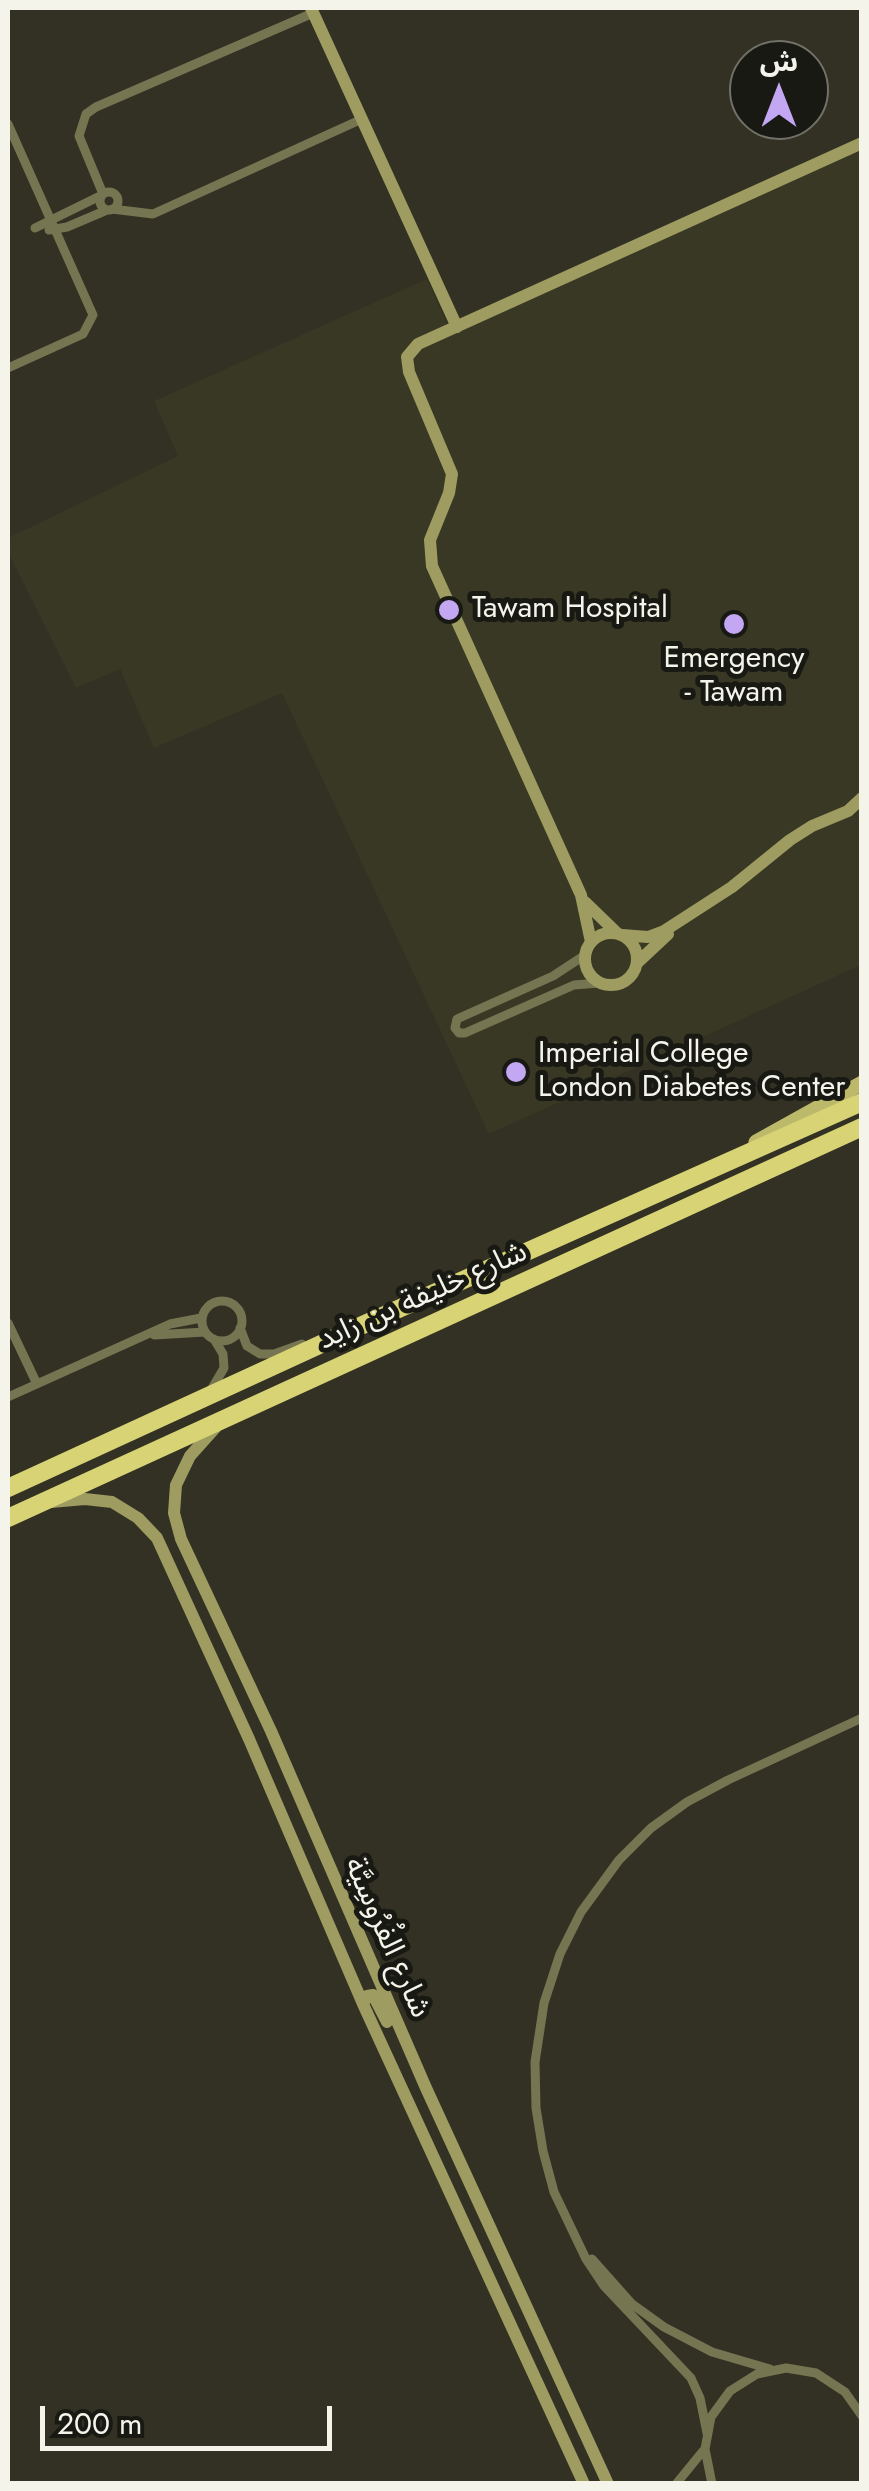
<!DOCTYPE html>
<meta charset="utf-8">
<style>
body{margin:0}
#map{position:relative;width:869px;height:2491px;overflow:hidden;background:#323124;font-family:Jost,"Noto Sans Arabic",sans-serif}
canvas{display:block}
.frame{position:absolute;inset:0;border:10px solid #f4f4eb;pointer-events:none}
.north{position:absolute;left:729px;top:40px;width:100px;height:100px;box-sizing:border-box;background:#191913;border:2px solid #717169;border-radius:50%;rotate:0deg;font-size:28px;font-weight:700;line-height:40px;text-align:center;color:#f4f4eb}
.north::after{content:'';display:block;margin:auto;width:35px;height:45px;background:#c3a7f2;clip-path:polygon(50% 0,100% 100%,50% 72%,0 100%)}
.scale{position:absolute;left:40px;top:2406px;width:292px;height:45px;box-sizing:border-box;border:5px solid #f4f4eb;border-top:0;padding-left:12px;font-size:30px;line-height:35px;white-space:nowrap;color:#f4f4eb;-webkit-text-stroke:8px #191913;paint-order:stroke}
</style>
<div id="map">
<canvas width="869" height="2491"></canvas>
<div class="frame"></div>
<div class="north">ش</div>
<div class="scale">200 m</div>
</div>
<script>
const ctx = document.querySelector('canvas').getContext('2d');
ctx.lineJoin = 'round';
function fill(path, color) { ctx.fillStyle = color; ctx.fill(path, 'evenodd'); }
const poly = rows => new Path2D(rows.map(r => 'M' + r).join(''));
function strokePath(path, color, width, dash) { ctx.strokeStyle = color; ctx.lineWidth = width; ctx.lineCap = dash ? 'butt' : 'round'; ctx.setLineDash(dash || []); ctx.stroke(path); }
function write(font, color, halo, rows, align = 'center') {
  ctx.font = font + ' Jost,"Noto Sans Arabic",sans-serif'; ctx.lineWidth = 10; ctx.setLineDash([]); ctx.textBaseline = 'middle'; ctx.strokeStyle = halo; ctx.fillStyle = color; for (const [text, x, y, turn = 0] of rows) {
    ctx.save(); ctx.translate(x, y); ctx.rotate((+turn || 0) * Math.PI / 180); ctx.textAlign = isNaN(turn) ? turn : align; if (halo) ctx.strokeText(text, 0, 0); ctx.fillText(text, 0, 0); ctx.restore();
  }
}
const built = poly([
 [861,147,861,965,489,1134,282,693,154,748,120,669,76,688,8,552,8,538,178,456,154,401,427,279,450,330]
]);
const street = poly([
 [8,124,93,315,83,334,8,368],
 '100 201a9 9 0 1 1 18 0a9 9 0 1 1-18 0Z',
 [103,194,79,136,86,114,96,107,313,13],
 [112,209,153,214,362,119],
 [35,228,102,195],
 [49,230,67,227,107,210],
 [585,955,553,976,457,1019,455,1028,459,1033,465,1033,574,985,599,983],
 '202 1321a20 20 0 1 1 40 0a20 20 0 1 1-40 0Z',
 [8,1323,37,1384],
 [240,1328,247,1346,260,1354,274,1354,302,1344],
 [154,1335,205,1332],
 [211,1390,224,1368,223,1354,214,1339],
 [8,1397,170,1324,201,1318],
 [592,2259,632,2304,664,2327,712,2352,770,2369],
 [707,2433,700,2398,691,2378,604,2286,586,2259,554,2192,543,2151,536,2108,535,2062,544,2003,560,1954,581,1912,619,1860,651,1828,687,1802,728,1780,862,1718],
 [676,2484,703,2451],
 [712,2484,705,2449,711,2417,730,2391,757,2374,786,2368,816,2373,845,2392,862,2416]
]);
const secondary = poly([
 [311,8,457,327],
 [585,902,617,933],
 '585 959a26 26 0 1 1 52 0a26 26 0 1 1-52 0Z',
 [622,935,648,937,664,931,732,887,790,840,812,826,848,811,862,798],
 [591,942,581,895,432,566,430,540,449,493,452,474,409,372,407,357,418,344,862,143],
 [637,963,668,934],
 [216,1427,190,1456,176,1485,174,1513,181,1539,271,1731,426,2088,608,2484],
 [51,1502,85,1499,112,1502,138,1518,157,1538,249,1739,363,2004,584,2484],
 [363,2004,367,1996,373,1995,387,2022]
]);
const primary = poly([
 [756,1142,862,1083]
]);
const highway = poly([
 [8,1488,367,1323,862,1102],
 [8,1518,862,1127]
]);
const markers = [
 [449,610,12,"#c3a7f2"],
 [734,624,12,"#c3a7f2"],
 [516,1072,12,"#c3a7f2"]
];
const poiNames = [
 ["Tawam Hospital",472,610],
 ["Emergency",734,660,"center"],
 ["- Tawam",734,694,"center"],
 ["Imperial College",538,1055],
 ["London Diabetes Center",538,1089]
];
const streetNames = [
 ["شارع خليفة بن زايد",423,1297,-24],
 ["شارع الفُرُوسِيَّة",386,1938,66]
];
fill(built, '#393824');
strokePath(street, '#767551', 9);
strokePath(secondary, '#9e9c60', 12);
strokePath(primary, '#bcb96b', 15);
strokePath(highway, '#d8d475', 18);
for (const [x, y, r, color] of markers) { const dot = new Path2D(); dot.arc(x, y, r, 0, 2 * Math.PI); ctx.fillStyle = color; ctx.fill(dot); strokePath(dot, '#191913', 4); }
write('30px', '#f4f4eb', '#191913', poiNames, 'left');
write('30px', '#f4f4eb', '#191913', streetNames);
</script>
